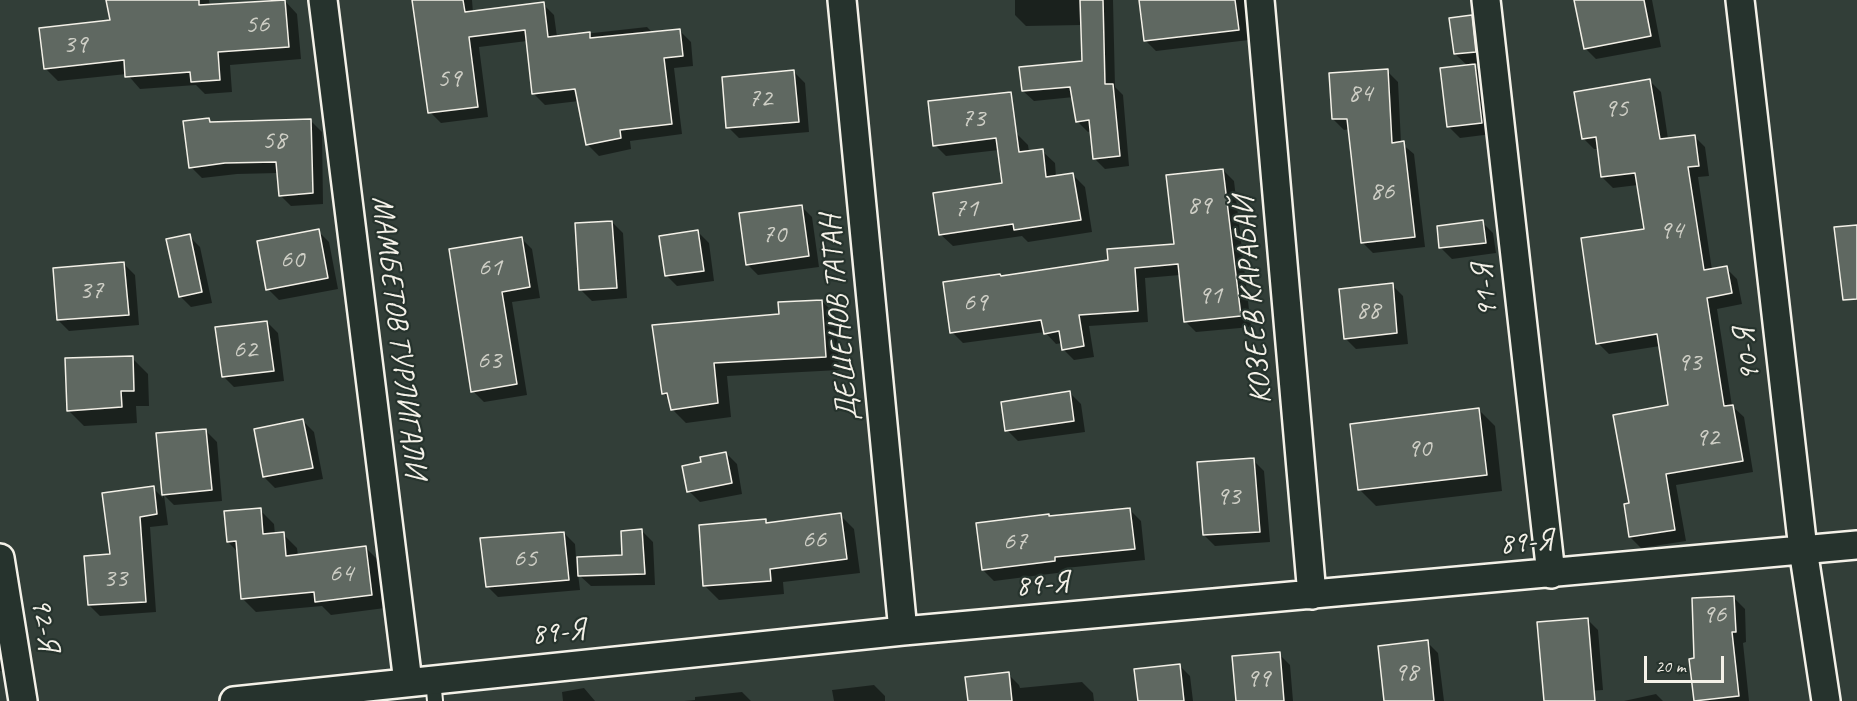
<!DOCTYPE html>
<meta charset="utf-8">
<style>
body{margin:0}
#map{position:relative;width:1857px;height:701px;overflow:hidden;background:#323e38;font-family:Caveat,sans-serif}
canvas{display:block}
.scale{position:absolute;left:1644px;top:656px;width:80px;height:27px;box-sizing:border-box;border:3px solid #f4f1e8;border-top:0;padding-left:8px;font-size:18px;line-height:21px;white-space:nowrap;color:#f4f1e8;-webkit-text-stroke:4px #26332d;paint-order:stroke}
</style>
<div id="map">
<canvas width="1857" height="701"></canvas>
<div class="scale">20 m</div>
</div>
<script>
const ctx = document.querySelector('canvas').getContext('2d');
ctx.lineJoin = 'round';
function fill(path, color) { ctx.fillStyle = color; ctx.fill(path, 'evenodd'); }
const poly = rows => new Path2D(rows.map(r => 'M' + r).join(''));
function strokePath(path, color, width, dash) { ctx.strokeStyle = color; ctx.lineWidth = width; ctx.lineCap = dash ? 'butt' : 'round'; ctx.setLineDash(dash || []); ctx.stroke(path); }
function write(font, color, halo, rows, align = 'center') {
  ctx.font = font + ' Caveat,sans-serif'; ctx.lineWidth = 4.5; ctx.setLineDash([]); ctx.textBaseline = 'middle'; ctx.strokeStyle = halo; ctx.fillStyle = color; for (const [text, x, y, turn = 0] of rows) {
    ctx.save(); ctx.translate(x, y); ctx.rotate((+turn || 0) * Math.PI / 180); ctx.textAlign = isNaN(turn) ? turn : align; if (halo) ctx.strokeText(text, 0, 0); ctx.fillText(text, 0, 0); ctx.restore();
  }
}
const shadow = poly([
 [108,0,209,0,210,6,285,1,297,14,301,59,230,65,232,92,205,94,196,85,140,89,127,74,58,81,45,68,111,22],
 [413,0,472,0,473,13,543,4,554,15,557,37,647,27,653,33,680,31,691,42,693,66,674,68,682,134,630,141,631,149,599,156,588,145,579,101,545,105,534,94,527,41,479,47,488,117,441,123,430,112],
 [1015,0,1113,0,1115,87,1123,95,1129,166,1105,169,1094,158,1091,131,1088,132,1077,121,1074,97,1034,101,1023,91,1083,63,1082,25,1026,26,1015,15],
 [1140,0,1244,0,1249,40,1156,51,1145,40],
 [1576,0,1652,0,1661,47,1596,59,1585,48],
 [1471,17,1482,28,1486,63,1473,64,1485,77,1492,134,1460,138,1449,127,1468,66,1455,54],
 [1387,71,1398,82,1401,143,1414,154,1425,247,1373,253,1362,242,1350,129,1344,130,1333,119],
 [794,72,805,83,809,132,739,138,728,127],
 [1650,81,1661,92,1668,139,1694,136,1705,147,1709,176,1698,177,1712,270,1726,268,1737,279,1742,304,1717,309,1732,406,1744,417,1753,472,1676,485,1686,541,1641,548,1630,537,1630,504,1669,406,1660,346,1609,354,1598,343,1645,230,1638,185,1613,188,1602,177,1599,149,1594,149,1583,138],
 [209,120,212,123,311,121,322,132,323,204,291,206,280,195,278,173,237,174,202,178,191,167],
 [1016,133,1028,145,1029,152,1042,151,1055,163,1056,177,1073,175,1085,187,1092,232,1028,242,1022,236,953,246,940,234,1004,184,999,150,946,156,935,145],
 [1223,170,1234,181,1251,327,1196,332,1185,321,1180,275,1145,278,1148,322,1089,326,1094,357,1074,360,1063,349,1062,343,1056,344,1045,332,963,343,952,332,1002,278,1109,261,1175,246],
 [801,206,812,217,819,267,758,275,747,264],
 [612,222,623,233,627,298,592,301,581,290],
 [1482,222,1493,233,1496,253,1452,259,1441,248],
 [318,231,329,242,338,289,279,300,268,289],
 [698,232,709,243,714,281,677,286,666,275],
 [189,236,200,247,212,303,191,307,180,296],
 [521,238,532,249,540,298,512,302,527,395,484,402,473,391,464,338],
 [124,264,135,275,139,325,69,331,58,320],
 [1392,285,1403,296,1408,344,1356,349,1345,338],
 [822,301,836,315,839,370,727,376,731,417,686,423,672,409,670,400,663,393,781,316],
 [267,322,278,333,284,381,234,387,223,376],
 [132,358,148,374,149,406,136,406,137,423,84,426,68,410],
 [1070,393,1081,404,1085,432,1018,441,1007,430],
 [1479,410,1495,426,1502,491,1376,506,1360,490],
 [303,421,314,432,323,479,275,488,264,477],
 [206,431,217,442,222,501,174,505,164,495,168,525,150,527,156,612,100,616,89,605,112,555,153,488,163,498,158,435],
 [726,453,737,464,742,494,700,502,689,491,703,463],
 [1253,460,1264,471,1270,542,1215,546,1204,535],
 [260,510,274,524,275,535,283,534,297,548,298,556,365,547,379,561,385,608,331,615,322,606,256,612,242,598,238,552,228,542],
 [1130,510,1141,521,1145,560,1065,568,1065,572,994,581,983,570,1048,515,1051,518],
 [840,515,854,529,860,573,783,582,784,594,719,600,705,586,765,521,768,524],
 [642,531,653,542,655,585,591,586,578,574,580,590,498,597,487,586,564,533,575,544,576,558,624,556],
 [1734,598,1745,609,1746,642,1743,643,1749,701,1696,701,1696,659],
 [1587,619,1598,630,1603,690,1555,693],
 [0,628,8,670,0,671],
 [1427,642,1438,653,1444,701,1385,701],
 [1279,654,1290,665,1293,701,1238,701],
 [1179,665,1190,676,1193,701,1139,701],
 [1008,674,1019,685,1020,688,1082,682,1093,693,1094,701,969,701],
 [874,685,885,696,885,701,834,701,832,690],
 [584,688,595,701,563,701,562,692],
 [742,692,751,701,684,701,695,700,695,697],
 [1656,694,1663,701,1624,701]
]);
const building = poly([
 [106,0,199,0,199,5,285,0,289,47,218,52,220,80,191,82,190,72,125,77,124,60,44,69,39,28,110,20,106,0],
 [412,0,463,0,465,12,544,2,548,37,590,32,590,38,680,29,683,56,664,58,672,124,620,130,621,138,586,145,575,89,532,94,525,30,469,37,478,107,428,113,412,0],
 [1080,0,1103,0,1105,84,1113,84,1120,156,1093,159,1089,120,1076,122,1070,87,1022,91,1019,67,1082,61,1080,0],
 [1139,0,1235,0,1239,30,1144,41,1139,0],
 [1574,0,1644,0,1651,36,1584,49,1574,0],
 [1472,15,1476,52,1454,54,1449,18,1472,15],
 [1475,64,1482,123,1447,127,1440,68,1475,64],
 [1388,69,1392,143,1404,141,1415,237,1361,243,1347,119,1332,119,1329,73,1388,69],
 [794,70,799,122,726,128,722,77,794,70],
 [1650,79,1660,139,1695,135,1699,166,1688,167,1704,270,1727,266,1732,293,1707,298,1724,406,1733,405,1743,461,1666,474,1675,530,1629,537,1624,504,1629,503,1613,415,1668,405,1657,334,1596,344,1581,238,1644,229,1635,173,1601,177,1596,137,1582,139,1574,92,1650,79],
 [1011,92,1019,152,1043,149,1046,177,1073,173,1081,220,1014,230,1013,224,939,235,933,193,1002,183,996,138,933,146,928,101,1011,92],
 [209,118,210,122,311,119,313,193,279,196,276,162,225,163,189,168,183,121,209,118],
 [1223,169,1241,316,1184,322,1178,264,1135,268,1138,311,1079,315,1084,346,1062,350,1059,331,1044,334,1041,320,950,333,943,282,1000,274,1001,276,1108,260,1107,249,1174,244,1166,175,1223,169],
 [802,205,809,256,746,265,739,213,802,205],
 [1483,220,1486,243,1439,248,1437,226,1483,220],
 [612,221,617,288,579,290,575,223,612,221],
 [1857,225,1857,299,1843,300,1834,227,1857,225],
 [319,229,328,278,266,290,257,241,319,229],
 [698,230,704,271,665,276,659,236,698,230],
 [190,234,202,292,179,297,166,239,190,234],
 [522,237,530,287,502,292,517,384,471,392,449,249,522,237],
 [124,262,129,315,57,320,53,268,124,262],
 [1393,283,1397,333,1344,339,1339,289,1393,283],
 [822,300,826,357,714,363,718,403,671,410,667,393,662,394,652,325,779,314,778,302,822,300],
 [267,321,274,371,222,377,215,327,267,321],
 [133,356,134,391,121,391,122,407,67,411,65,358,133,356],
 [1070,391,1074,421,1005,431,1001,402,1070,391],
 [1479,408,1487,475,1358,490,1350,424,1479,408],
 [303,419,313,468,263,477,254,429,303,419],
 [206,429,212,490,162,495,156,433,206,429],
 [726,452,732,483,687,492,682,466,701,462,700,457,726,452],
 [1254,458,1260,532,1203,535,1197,462,1254,458],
 [154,486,157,514,140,517,146,602,88,605,84,556,110,554,102,493,154,486],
 [261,508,263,534,284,532,286,556,366,546,372,595,315,602,314,592,241,599,236,541,227,542,224,511,261,508],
 [1130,508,1135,549,1055,557,1055,561,982,570,976,523,1049,514,1049,516,1130,508],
 [841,513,847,559,770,569,771,581,703,586,699,525,766,519,766,523,841,513],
 [642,529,645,574,578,576,577,557,622,555,621,531,642,529],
 [564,532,569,580,486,587,480,538,564,532],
 [1734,596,1736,632,1732,632,1739,696,1694,701,1689,659,1694,658,1692,598,1734,596],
 [1588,618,1595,701,1544,701,1537,622,1588,618],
 [1428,640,1434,701,1384,701,1378,646,1428,640],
 [1280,652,1284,701,1236,701,1232,656,1280,652],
 [1180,664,1184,701,1138,701,1134,669,1180,664],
 [1009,672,1012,701,968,701,965,677,1009,672]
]);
const lane = poly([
 [433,679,435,701]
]);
const street = poly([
 [323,0,408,682],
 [842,0,903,631],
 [1260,0,1312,595],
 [1486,0,1551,574],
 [1740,0,1803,549,1826,701],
 [0,558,23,701],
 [234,701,903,631,1857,545]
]);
const numberNames = [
 ["56",257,25],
 ["39",75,45],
 ["59",449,79],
 ["84",1360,94],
 ["72",760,99],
 ["95",1616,109],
 ["73",973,119],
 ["58",274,141],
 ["86",1382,192],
 ["89",1199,206],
 ["71",966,209],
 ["94",1671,231],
 ["70",774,235],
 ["60",292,260],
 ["61",490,268],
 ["37",91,291],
 ["91",1210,296],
 ["69",975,303],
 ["88",1368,311],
 ["62",245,350],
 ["63",489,361],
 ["93",1689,363],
 ["92",1707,438],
 ["90",1419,449],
 ["93",1228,497],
 ["66",814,540],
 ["67",1015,542],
 ["65",525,559],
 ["64",341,574],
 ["33",115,579],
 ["96",1714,615],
 ["98",1406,673],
 ["99",1258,679]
];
const streetNames = [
 ["91-Я",1486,291,-96],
 ["КОЗЕЕВ КАРАБАЙ",1253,300,-95],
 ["ДЕШЕНОВ ТАТАН",840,318,-95],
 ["МАМБЕТОВ ТУРЛИГАЛИ",398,337,83],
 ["90-Я",1748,355,-97],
 ["89-Я",1526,543,-5],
 ["89-Я",1042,585,-5],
 ["92-Я",44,624,81],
 ["89-Я",558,633,-6]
];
fill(shadow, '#0007');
fill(building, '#5f6861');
strokePath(building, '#f4f1e8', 1.5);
strokePath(lane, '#f4f1e8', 18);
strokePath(street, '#f4f1e8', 32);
strokePath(lane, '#26332d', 14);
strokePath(street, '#26332d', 27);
write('27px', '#cfcfc6', null, numberNames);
write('30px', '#f4f1e8', '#26332d', streetNames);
</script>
